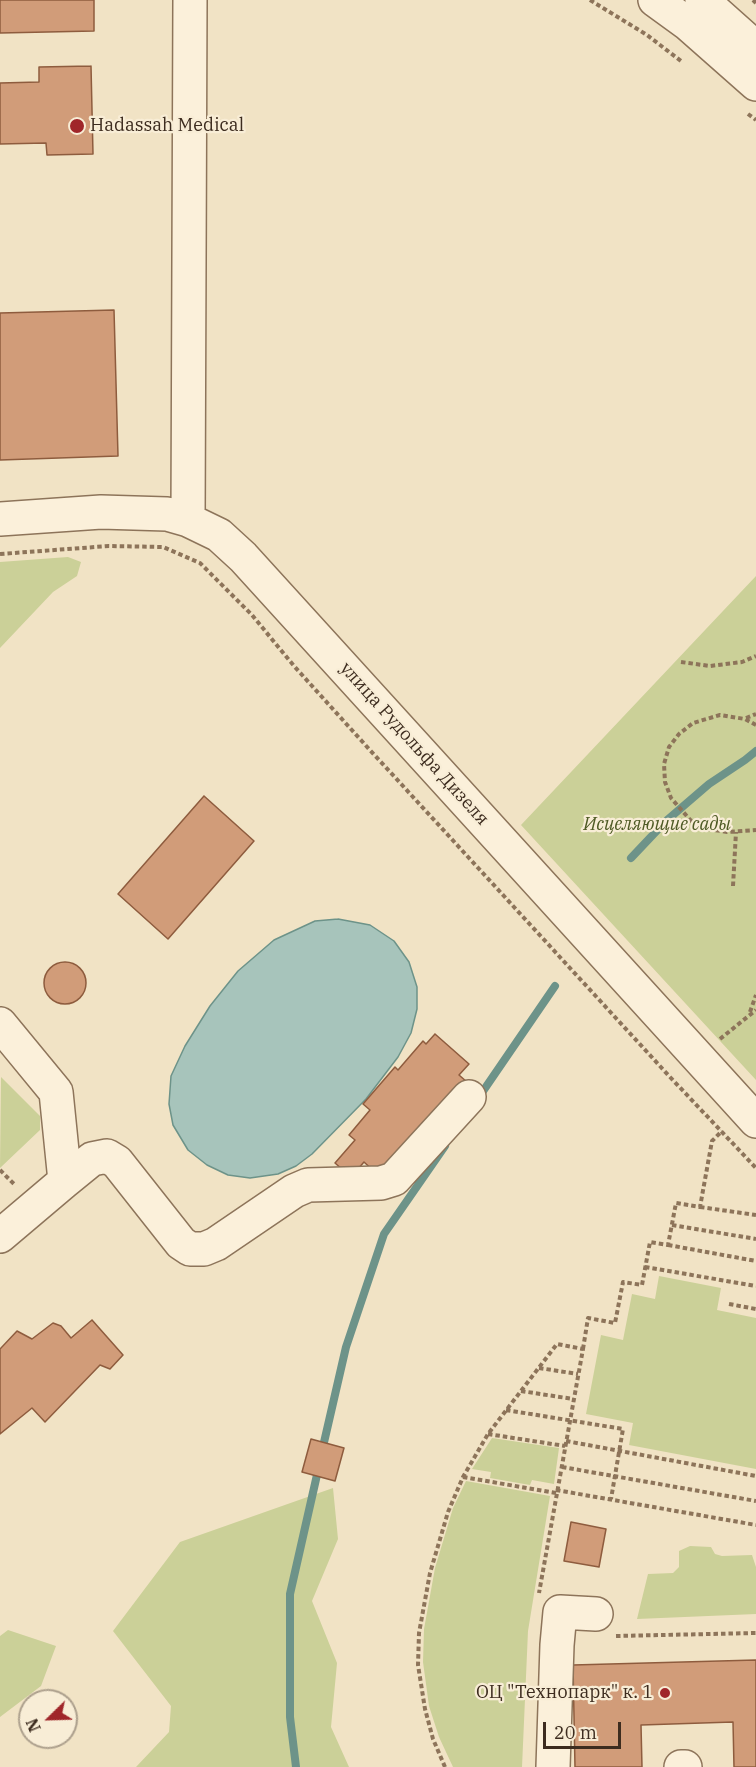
<!DOCTYPE html>
<meta charset="utf-8">
<style>
body{margin:0}
#map{position:relative;width:756px;height:1767px;overflow:hidden;background:#f1e3c5;font-family:"IBM Plex Serif",serif}
canvas{display:block}
.north{position:absolute;left:18px;top:1689px;width:60px;height:60px;box-sizing:border-box;background:#f8edd6;border:2px solid #ada08d;border-radius:50%;rotate:247deg;font-size:16px;font-weight:700;line-height:24px;text-align:center;color:#3d2c1f}
.north::after{content:'';display:block;margin:auto;width:21px;height:27px;background:#a0262a;clip-path:polygon(50% 0,100% 100%,50% 72%,0 100%)}
.scale{position:absolute;left:543px;top:1722px;width:78px;height:27px;box-sizing:border-box;border:3px solid #3d2c1f;border-top:0;padding-left:8px;font-size:18px;line-height:21px;white-space:nowrap;color:#3d2c1f;-webkit-text-stroke:4px #f8edd6;paint-order:stroke}
</style>
<div id="map">
<canvas width="756" height="1767"></canvas>
<div class="north">N</div>
<div class="scale">20 m</div>
</div>
<script>
const ctx = document.querySelector('canvas').getContext('2d');
ctx.lineJoin = 'round';
function fill(path, color) { ctx.fillStyle = color; ctx.fill(path, 'evenodd'); }
const poly = rows => new Path2D(rows.map(r => 'M' + r).join(''));
function strokePath(path, color, width, dash) { ctx.strokeStyle = color; ctx.lineWidth = width; ctx.lineCap = dash ? 'butt' : 'round'; ctx.setLineDash(dash || []); ctx.stroke(path); }
function write(font, color, halo, rows, align = 'center') {
  ctx.font = font + ' "IBM Plex Serif",serif'; ctx.lineWidth = 4.5; ctx.setLineDash([]); ctx.textBaseline = 'middle'; ctx.strokeStyle = halo; ctx.fillStyle = color; for (const [text, x, y, turn = 0] of rows) {
    ctx.save(); ctx.translate(x, y); ctx.rotate((+turn || 0) * Math.PI / 180); ctx.textAlign = isNaN(turn) ? turn : align; if (halo) ctx.strokeText(text, 0, 0); ctx.fillText(text, 0, 0); ctx.restore();
  }
}
const green = poly([
 [68,557,81,562,77,576,53,592,0,648,0,562],
 [756,576,756,1080,521,825],
 [1,1077,40,1116,40,1130,0,1168],
 [659,1276,721,1288,717,1310,756,1318,756,1469,629,1445,633,1423,586,1414,601,1335,623,1340,632,1294,655,1299],
 [492,1438,559,1448,554,1484,532,1480,530,1485,490,1478,491,1472,472,1469],
 [466,1481,550,1496,528,1631,522,1767,453,1767,439,1737,429,1706,423,1662,424,1629,435,1568,453,1508],
 [333,1488,338,1539,312,1601,337,1663,331,1727,349,1767,136,1767,169,1732,171,1706,113,1631,180,1542],
 [690,1546,711,1547,715,1554,722,1556,752,1555,756,1567,756,1614,637,1619,648,1574,673,1573,679,1567,679,1551],
 [8,1630,56,1646,41,1686,0,1717,0,1636]
]);
const water = poly([
 [338,919,370,925,394,941,409,962,417,987,417,1009,411,1033,398,1057,366,1099,312,1154,296,1166,278,1174,250,1178,228,1175,207,1165,188,1150,173,1125,169,1104,171,1076,185,1046,210,1006,238,971,274,940,315,921,338,919]
]);
const stream = poly([
 [631,858,666,821,709,784,745,760,756,751],
 [479,1097,555,986],
 [322,1451,346,1347,384,1234,445,1146],
 [296,1767,290,1717,290,1594,319,1466]
]);
const building = poly([
 [0,0,94,0,94,31,0,33,0,0],
 [91,66,93,154,47,155,46,143,0,144,0,83,39,82,39,67,91,66],
 [114,310,118,456,0,460,0,313,114,310],
 [204,796,254,841,168,939,118,894,204,796],
 '44 983a21 21 0 1 1 42 0a21 21 0 1 1-42 0Z',
 [435,1034,469,1064,459,1075,475,1089,377,1174,364,1162,351,1177,335,1163,355,1140,349,1135,370,1110,363,1104,395,1067,398,1070,423,1041,426,1044,435,1034],
 [92,1320,123,1355,110,1369,100,1365,45,1422,32,1408,0,1434,0,1349,17,1331,32,1339,53,1323,61,1326,71,1338,92,1320],
 [311,1439,344,1448,335,1481,302,1472,311,1439],
 [571,1522,606,1529,599,1567,564,1561,571,1522],
 [756,1660,756,1767,734,1767,733,1722,641,1725,642,1767,575,1767,573,1665,756,1660]
]);
const path = poly([
 [590,0,647,35,681,61],
 [753,0,756,3],
 [748,114,756,120],
 [0,554,109,546,163,547,200,563,252,615,294,666,369,749,670,1077,756,1168],
 [681,662,710,666,742,662,756,656],
 [746,718,756,714],
 [756,725,745,719,720,715,693,723,679,734,669,747,664,764,665,782,671,798,692,822,708,829,727,832,756,830],
 [733,886,736,832],
 [750,1012,756,995],
 [720,1039,756,1010],
 [0,1170,15,1185],
 [700,1207,756,1215],
 [672,1225,756,1239],
 [668,1245,756,1261],
 [645,1267,756,1286],
 [729,1304,756,1309],
 [583,1349,588,1318,615,1323,623,1282,642,1285,650,1242,668,1245,676,1203,700,1207,712,1141,722,1131],
 [539,1368,578,1374],
 [521,1391,573,1399],
 [506,1410,623,1429,611,1499],
 [488,1434,565,1446],
 [566,1441,756,1476],
 [562,1467,756,1501],
 [463,1477,556,1493],
 [556,1490,756,1525],
 [616,1636,756,1633],
 [445,1767,433,1739,425,1709,418,1665,419,1633,430,1573,448,1512,463,1477,488,1434,557,1344,583,1349,539,1593]
]);
const minor = poly([
 [655,0,688,24,756,84],
 [702,0,756,48],
 [0,519,101,512,167,514,188,520,219,535,243,557,756,1121],
 [188,520,190,0],
 [0,1024,56,1092,65,1181,0,1236],
 [65,1181,92,1159,107,1156,117,1162,181,1243,190,1249,204,1249,216,1244,294,1191,308,1185,381,1183,394,1179,469,1097],
 [553,1767,557,1645,560,1612,596,1614],
 [681,1767,685,1767]
]);
const markers = [
 [77,126,8,"#a0262a"],
 [665,1693,6,"#a0262a"]
];
const poiNames = [
 ["Hadassah Medical",90,126],
 ["ОЦ \"Технопарк\" к. 1",653,1693,"right"]
];
const streetNames = [
 ["улица Рудольфа Дизеля",414,744,48]
];
const parkNames = [
 ["Исцеляющие сады",657,825]
];
fill(green, '#cbd098');
fill(water, '#a7c4bb');
strokePath(water, '#6d9389', 1.5);
strokePath(stream, '#6d9389', 8);
fill(building, '#d19c79');
strokePath(building, '#8e5c3e', 1.5);
strokePath(minor, '#8d745a', 36);
strokePath(path, '#8d745a', 4, [4.5, 3]);
strokePath(minor, '#fbf0da', 33);
for (const [x, y, r, color] of markers) { const dot = new Path2D(); dot.arc(x, y, r, 0, 2 * Math.PI); ctx.fillStyle = color; ctx.fill(dot); strokePath(dot, '#f8edd6', 2); }
write('18px', '#3d2c1f', '#f8edd6', poiNames, 'left');
write('18px', '#3d2c1f', '#f8edd6', streetNames);
write('italic 18px', '#4e5a24', '#f8edd6', parkNames);
</script>
